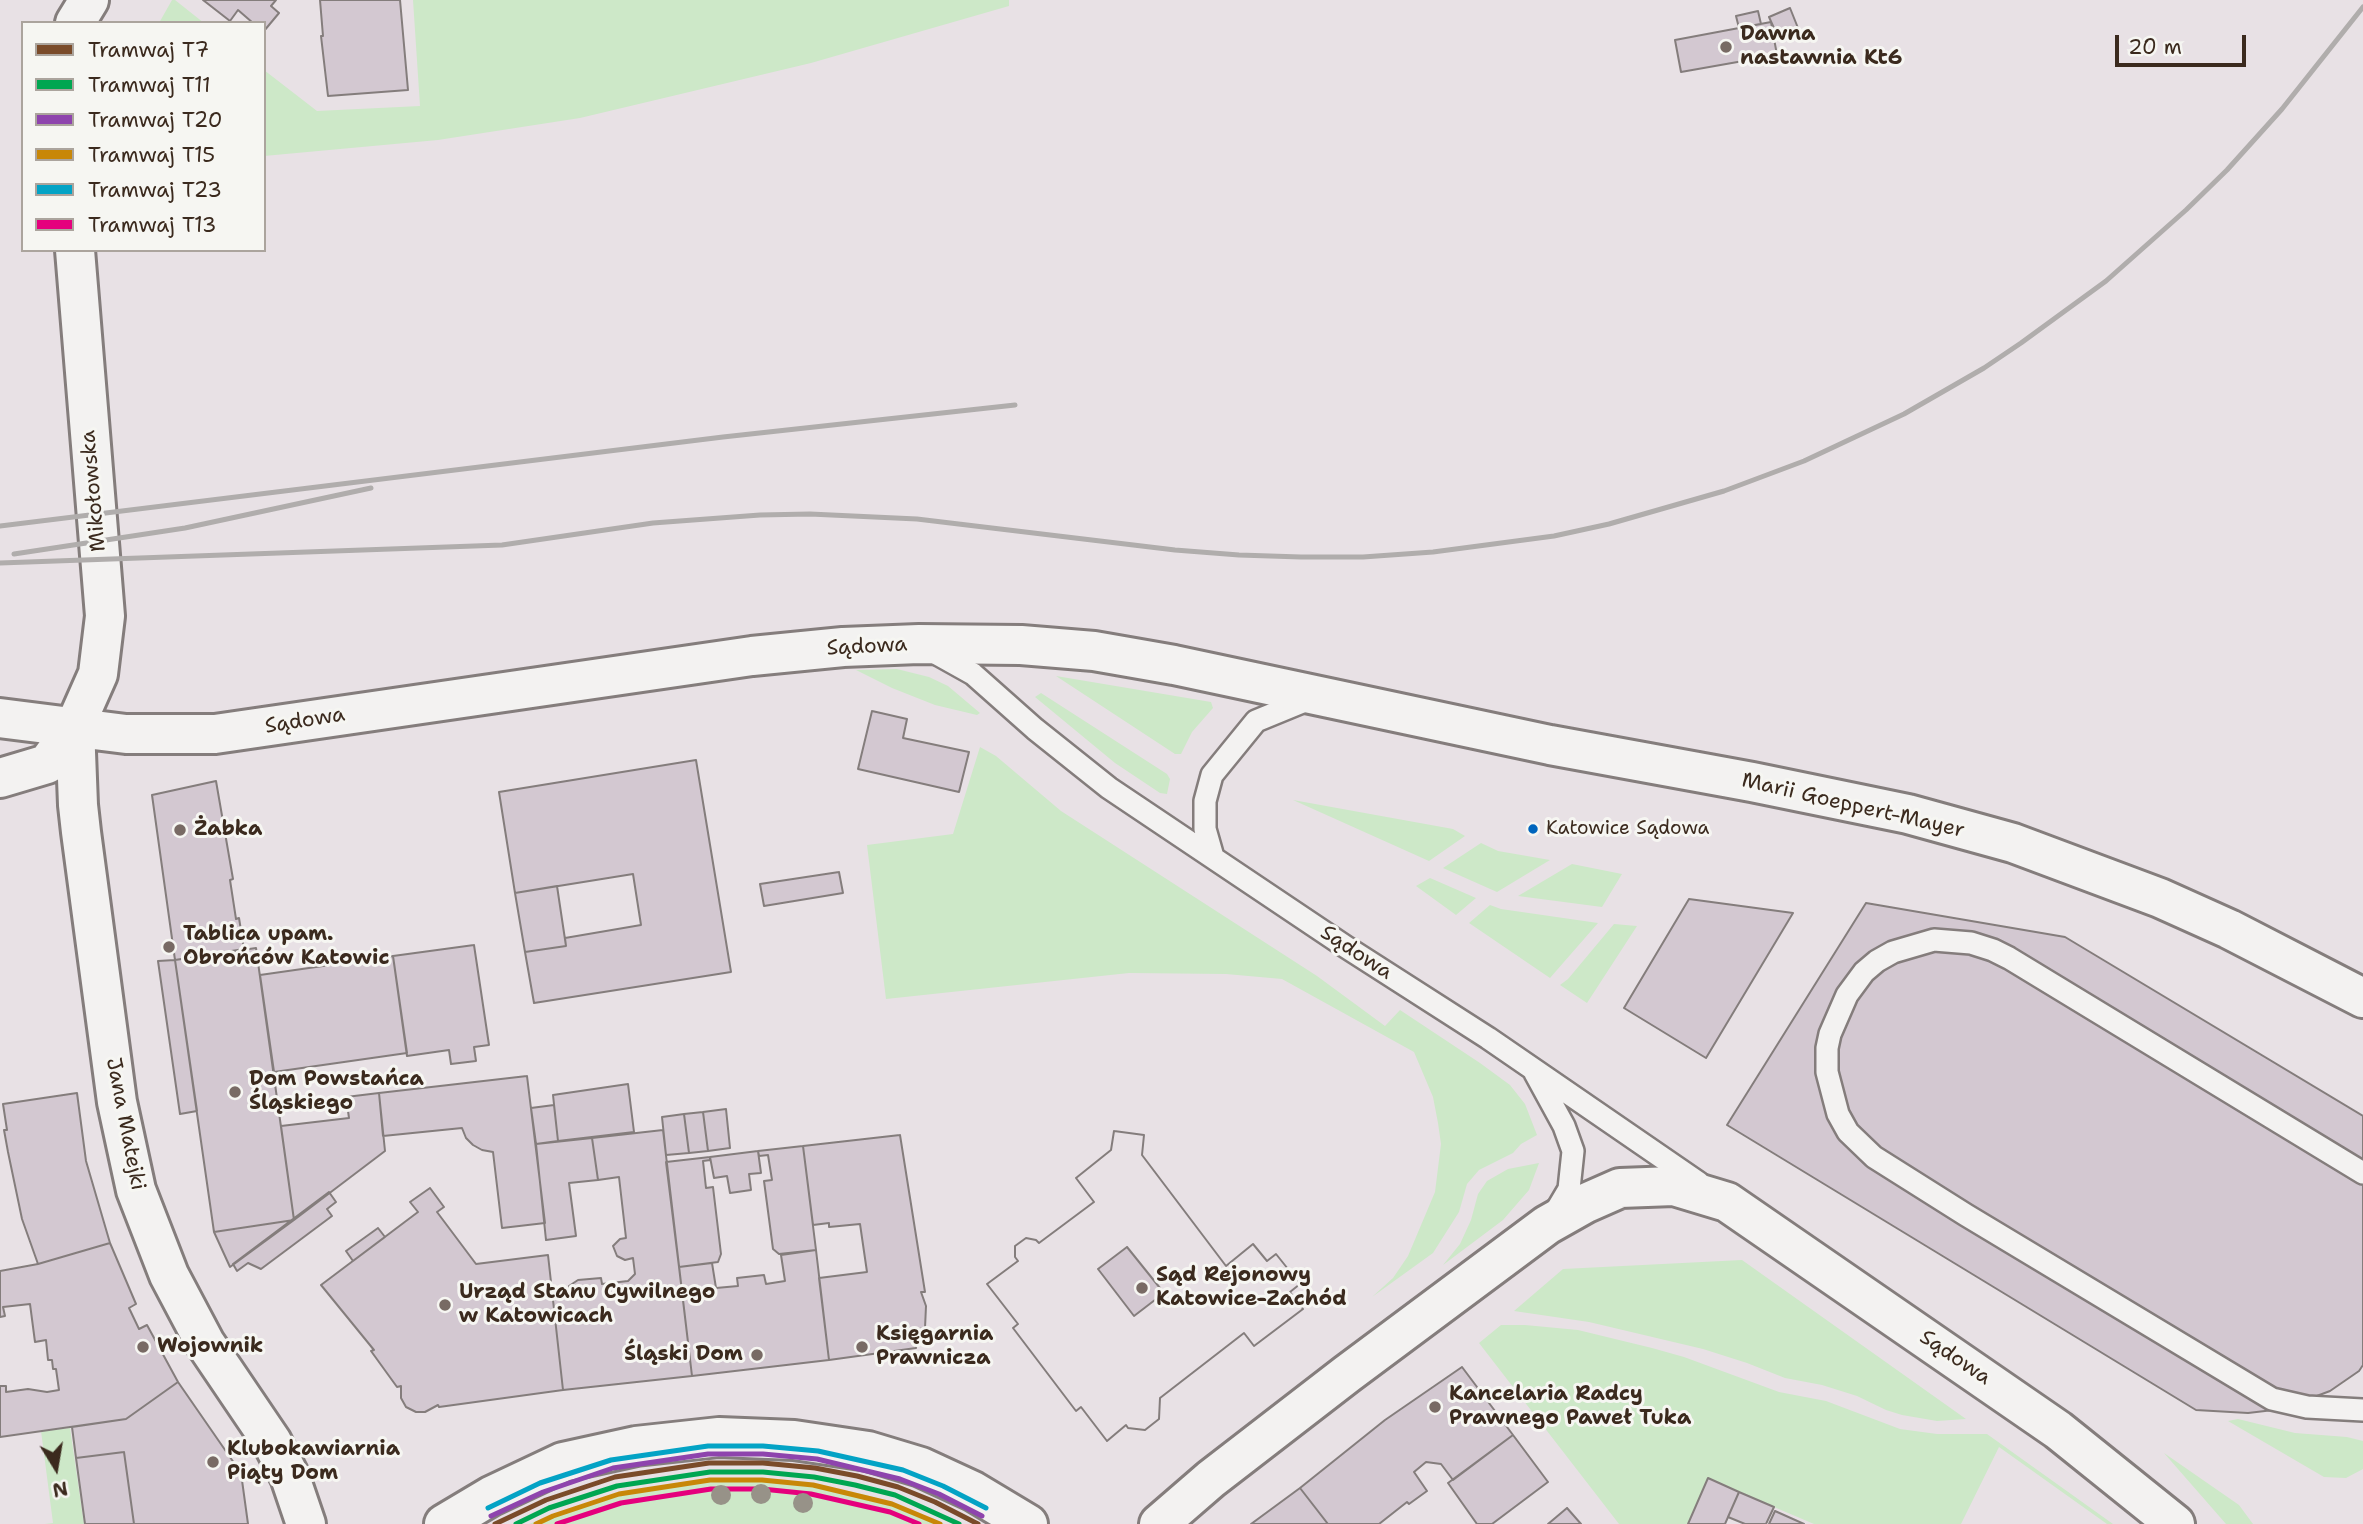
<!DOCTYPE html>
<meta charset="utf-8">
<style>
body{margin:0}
#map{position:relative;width:2363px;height:1524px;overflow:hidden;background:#e8e1e5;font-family:"Shantell Sans",sans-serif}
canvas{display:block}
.legend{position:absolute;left:21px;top:21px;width:245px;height:231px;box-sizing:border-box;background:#f6f6f2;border:2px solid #aba49d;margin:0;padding:9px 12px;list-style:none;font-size:21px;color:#3b2a1e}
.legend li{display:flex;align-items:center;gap:14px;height:35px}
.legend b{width:35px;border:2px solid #aba49d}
.north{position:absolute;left:21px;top:1433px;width:70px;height:70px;-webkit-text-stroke:5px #f6f6f2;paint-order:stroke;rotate:169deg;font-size:19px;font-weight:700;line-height:28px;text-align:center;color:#3b2a1e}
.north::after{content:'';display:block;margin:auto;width:24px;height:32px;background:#3b2a1e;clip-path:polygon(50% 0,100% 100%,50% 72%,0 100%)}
.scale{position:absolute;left:2115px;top:35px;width:131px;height:32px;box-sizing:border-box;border:4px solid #3b2a1e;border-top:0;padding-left:9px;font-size:21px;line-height:24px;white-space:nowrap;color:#3b2a1e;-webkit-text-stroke:5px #f6f6f2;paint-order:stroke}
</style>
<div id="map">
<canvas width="2363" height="1524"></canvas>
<ul class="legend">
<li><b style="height:9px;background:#7a4b2a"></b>Tramwaj T7</li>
<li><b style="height:9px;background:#00a651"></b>Tramwaj T11</li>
<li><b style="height:9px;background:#8e44ad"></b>Tramwaj T20</li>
<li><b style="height:9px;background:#c88708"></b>Tramwaj T15</li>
<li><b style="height:9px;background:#03a3c5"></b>Tramwaj T23</li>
<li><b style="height:9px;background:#e5007d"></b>Tramwaj T13</li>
</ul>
<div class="north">N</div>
<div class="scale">20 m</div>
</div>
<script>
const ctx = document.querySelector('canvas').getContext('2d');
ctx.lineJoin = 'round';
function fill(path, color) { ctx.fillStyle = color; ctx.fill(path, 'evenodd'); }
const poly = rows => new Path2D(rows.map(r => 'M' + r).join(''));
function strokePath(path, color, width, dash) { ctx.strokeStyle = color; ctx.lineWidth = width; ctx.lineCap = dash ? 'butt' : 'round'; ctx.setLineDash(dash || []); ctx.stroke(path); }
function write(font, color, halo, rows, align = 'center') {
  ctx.font = font + ' "Shantell Sans",sans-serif'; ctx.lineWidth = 6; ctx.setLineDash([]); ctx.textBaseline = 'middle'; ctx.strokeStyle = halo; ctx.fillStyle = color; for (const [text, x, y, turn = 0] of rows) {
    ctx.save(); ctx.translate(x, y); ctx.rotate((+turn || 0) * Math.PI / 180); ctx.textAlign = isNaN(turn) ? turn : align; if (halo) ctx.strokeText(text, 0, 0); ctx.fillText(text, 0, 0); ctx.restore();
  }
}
const green = poly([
 [172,0,175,0,204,23,159,23],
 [413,0,1009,0,1009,6,811,63,580,118,438,140,264,156,264,70,317,111,420,106],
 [897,669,929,677,948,686,980,713,977,715,935,705,892,688,856,670],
 [1056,676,1211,702,1213,708,1192,732,1181,754,1175,754],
 [1041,693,1167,774,1170,779,1167,794,1160,793,1115,763,1035,697],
 [980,747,996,756,1061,811,1317,976,1385,1026,1400,1010,1480,1063,1510,1085,1525,1104,1537,1135,1521,1144,1513,1153,1479,1170,1467,1184,1459,1212,1433,1253,1372,1297,1393,1278,1408,1256,1435,1192,1441,1144,1438,1123,1433,1097,1414,1052,1282,979,1226,974,1129,973,886,999,867,845,953,834],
 [1293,800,1453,829,1465,836,1429,861],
 [1481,843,1498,851,1550,860,1497,892,1443,868],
 [1572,864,1622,874,1602,907,1518,896],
 [1430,878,1476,898,1456,915,1416,886],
 [1490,905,1501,909,1598,923,1550,978,1469,923],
 [1614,924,1637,926,1587,1003,1560,985,1568,979],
 [1539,1163,1529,1190,1503,1220,1443,1265,1460,1244,1471,1220,1478,1194,1487,1181,1508,1169],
 [1742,1260,1966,1419,1937,1421,1902,1415,1886,1410,1857,1396,1822,1385,1785,1378,1747,1363,1703,1349,1589,1322,1514,1311,1563,1269],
 [1501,1325,1525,1325,1578,1330,1652,1348,1684,1357,1779,1392,1826,1401,1900,1429,1937,1434,1987,1434,2113,1524,2107,1524,1999,1447,1961,1524,1814,1524,1708,1479,1688,1524,1619,1524,1479,1343],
 [2238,1419,2295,1433,2347,1437,2363,1441,2363,1469,2346,1478,2324,1477,2228,1421],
 [70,1428,84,1524,45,1524,53,1523,41,1431],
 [2164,1453,2239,1505,2253,1524,2226,1524],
 [724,1479,792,1481,867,1495,945,1524,529,1524,568,1509,612,1496,674,1483]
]);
const building = poly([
 [203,0,276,0,271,6,279,13,264,31,264,23,253,23,238,10,230,21,203,0],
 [320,0,400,0,408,90,328,96,321,36,323,36,320,0],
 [1790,8,1798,28,1778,37,1769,17,1790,8],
 [1758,11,1761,24,1739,28,1736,16,1758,11],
 [1771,22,1777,55,1681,72,1675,40,1771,22],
 [872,711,907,719,903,738,969,752,959,792,858,769,872,711],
 [696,760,731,972,534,1003,525,952,566,946,565,938,641,925,633,874,515,893,499,792,696,760],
 [216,781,233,879,230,880,236,919,239,918,244,949,175,960,152,795,216,781],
 [839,872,843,893,764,906,760,884,839,872],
 [557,886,566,946,525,952,515,893,557,886],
 [1689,899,1793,913,1706,1058,1624,1008,1689,899],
 [1866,903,2065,937,2363,1116,2363,1365,2359,1371,2330,1391,2282,1409,2248,1413,2196,1410,1727,1125,1866,903],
 [474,945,489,1045,474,1047,476,1061,451,1064,449,1050,407,1056,393,956,474,945],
 [256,948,294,1220,214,1232,175,960,256,948],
 [393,956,407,1053,274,1072,260,975,393,956],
 [175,960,197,1111,180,1114,158,961,175,960],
 [527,1076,545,1223,502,1228,493,1152,482,1150,473,1145,466,1138,462,1128,383,1136,379,1093,527,1076],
 [628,1084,634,1132,558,1141,553,1095,628,1084],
 [77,1093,86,1161,110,1243,38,1264,22,1219,8,1152,4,1130,7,1130,3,1104,77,1093],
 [379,1093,385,1151,294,1220,281,1126,349,1118,346,1097,379,1093],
 [554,1105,558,1141,536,1144,531,1108,554,1105],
 [726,1109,730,1148,708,1151,703,1112,726,1109],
 [703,1112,708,1151,689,1153,684,1114,703,1112],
 [684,1114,689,1153,666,1155,662,1117,684,1114],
 [663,1130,692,1376,563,1390,552,1291,570,1289,569,1286,578,1280,601,1278,602,1284,628,1281,635,1274,633,1258,625,1260,617,1256,613,1246,620,1239,626,1238,619,1177,598,1180,592,1138,663,1130],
 [1114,1131,1144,1135,1142,1155,1226,1266,1253,1244,1267,1261,1276,1254,1300,1284,1290,1292,1303,1309,1254,1346,1244,1333,1160,1398,1159,1419,1145,1430,1128,1428,1126,1425,1107,1441,1081,1407,1076,1411,1013,1328,1018,1324,987,1284,1018,1261,1015,1257,1015,1246,1026,1238,1036,1240,1039,1243,1094,1202,1076,1178,1111,1150,1114,1131],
 [1127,1247,1164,1293,1134,1316,1098,1269,1127,1247],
 [1114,1131,1144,1135,1142,1155,1226,1266,1253,1244,1267,1261,1276,1254,1300,1284,1290,1292,1303,1309,1254,1346,1244,1333,1160,1398,1159,1419,1145,1430,1128,1428,1126,1425,1107,1441,1081,1407,1076,1411,1013,1328,1018,1324,987,1284,1018,1261,1015,1257,1015,1246,1026,1238,1036,1240,1039,1243,1094,1202,1076,1178,1111,1150,1114,1131],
 [900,1135,925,1292,921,1292,926,1306,925,1328,914,1330,916,1348,829,1360,819,1278,867,1272,860,1224,829,1227,829,1223,813,1225,803,1146,900,1135],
 [592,1138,598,1180,569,1183,576,1236,546,1240,536,1144,592,1138],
 [803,1146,816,1250,779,1254,773,1249,764,1181,772,1180,768,1155,759,1156,758,1151,803,1146],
 [758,1151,761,1173,749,1174,751,1190,730,1193,727,1176,714,1178,710,1157,758,1151],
 [710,1157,710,1160,703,1161,706,1188,713,1187,721,1254,718,1262,679,1267,666,1162,710,1157],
 [430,1188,444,1207,437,1212,476,1264,548,1255,563,1390,439,1407,438,1405,425,1412,416,1412,406,1407,401,1398,401,1386,397,1387,371,1351,374,1350,321,1285,418,1212,410,1202,430,1188],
 [329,1192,336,1202,327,1209,332,1216,261,1269,248,1263,237,1271,233,1264,329,1192],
 [294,1220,230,1267,214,1232,294,1220],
 [378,1228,385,1237,353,1261,346,1251,378,1228],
 [110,1243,136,1304,129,1308,139,1329,147,1325,178,1382,126,1419,0,1437,0,1386,6,1386,6,1392,28,1389,47,1392,59,1390,56,1369,53,1369,52,1360,48,1360,46,1340,35,1342,30,1304,3,1307,5,1316,0,1317,0,1271,38,1264,110,1243],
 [816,1250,829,1360,692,1376,679,1267,712,1263,716,1288,738,1286,737,1278,764,1275,766,1284,785,1281,781,1255,816,1250],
 [1462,1367,1513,1435,1453,1480,1441,1464,1426,1462,1414,1472,1427,1491,1409,1504,1407,1502,1379,1524,1328,1524,1300,1488,1385,1420,1462,1367],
 [178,1382,241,1473,248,1524,134,1524,124,1452,76,1458,72,1427,126,1419,178,1382],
 [1513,1435,1548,1482,1492,1524,1477,1524,1448,1483,1513,1435],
 [124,1452,134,1524,85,1524,76,1458,124,1452],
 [1708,1478,1739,1492,1725,1524,1688,1524,1708,1478],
 [1300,1488,1328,1524,1251,1524,1300,1488],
 [1739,1492,1774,1507,1766,1524,1745,1524,1728,1517,1739,1492],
 [1567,1508,1581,1524,1548,1524,1567,1508],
 [1775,1511,1804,1524,1769,1524,1775,1511]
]);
const lane = poly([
 [930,650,973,674,1035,729,1109,788,1346,947,1488,1038,1699,1183],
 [1213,857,1205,829,1205,801,1212,775,1256,721,1312,698],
 [1535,1073,1564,1126,1573,1151,1569,1189,1553,1216],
 [2363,1173,2009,958,1993,950,1971,943,1934,940,1893,952,1877,961,1864,972,1847,995,1830,1034,1827,1048,1827,1072,1838,1114,1848,1132,1874,1157,1966,1215,2272,1399,2307,1407,2363,1410]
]);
const secondary = poly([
 [75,23,89,0],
 [0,718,126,734,215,734,752,656,843,647,919,644,1021,645,1094,651,1174,665,1550,745,1752,782,1908,814,2013,843,2160,898,2229,929,2363,998],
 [75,726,78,805,81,832,117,1102,136,1190,169,1275,205,1343,272,1442,290,1477,306,1524],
 [0,778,47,764,75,726,98,674,105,616,75,250],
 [444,1524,491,1496,563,1462,636,1446,719,1437,794,1440,868,1451,921,1467,973,1491,1028,1524],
 [1159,1524,1211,1479,1347,1374,1547,1225,1586,1203,1620,1188,1674,1186,1727,1202,2058,1430,2175,1524]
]);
const rail = poly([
 [0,526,723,437,1015,405],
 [14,554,185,528,371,488],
 [0,563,502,545,653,523,760,515,810,514,917,519,1175,550,1239,555,1301,557,1363,557,1433,552,1554,536,1609,524,1724,491,1804,461,1904,414,1984,368,2021,343,2106,281,2186,210,2227,170,2282,109,2363,7]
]);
const tram1 = poly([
 [495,1524,546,1500,615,1477,709,1463,763,1463,815,1468,857,1476,898,1487,935,1502,978,1524]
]);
const tram2 = poly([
 [516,1524,549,1508,617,1486,710,1472,763,1472,814,1477,855,1485,895,1495,959,1524]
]);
const tram3 = poly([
 [491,1516,543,1492,613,1468,708,1454,763,1454,817,1459,900,1479,939,1494,982,1516]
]);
const tram4 = poly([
 [536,1524,553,1516,619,1494,710,1480,762,1480,813,1485,892,1504,940,1524]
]);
const tram5 = poly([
 [488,1508,540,1483,611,1460,708,1446,763,1446,818,1451,903,1470,943,1486,986,1508]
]);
const tram6 = poly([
 [557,1524,621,1503,711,1489,762,1489,811,1494,890,1512,919,1524]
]);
const trees = [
 [761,1494],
 [721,1495],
 [803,1503]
];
const markers = [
 [1726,47,7,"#786a64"],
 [1533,829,6,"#0065bd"],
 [180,830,7,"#786a64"],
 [169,947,7,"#786a64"],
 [235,1092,7,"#786a64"],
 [1142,1288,7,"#786a64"],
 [445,1305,7,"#786a64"],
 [143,1347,7,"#786a64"],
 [862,1347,7,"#786a64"],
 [757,1355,7,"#786a64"],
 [1435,1407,7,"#786a64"],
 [213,1462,7,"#786a64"]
];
const busNames = [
 ["Katowice Sądowa",1546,829]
];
const poiNames = [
 ["Dawna",1740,35],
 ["nastawnia Kt6",1740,59],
 ["Żabka",194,830],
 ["Tablica upam.",183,935],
 ["Obrońców Katowic",183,959],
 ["Dom Powstańca",249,1080],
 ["Śląskiego",249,1104],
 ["Sąd Rejonowy",1156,1276],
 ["Katowice-Zachód",1156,1300],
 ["Urząd Stanu Cywilnego",459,1293],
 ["w Katowicach",459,1317],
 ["Księgarnia",876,1335],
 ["Prawnicza",876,1359],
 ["Wojownik",157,1347],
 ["Śląski Dom",743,1355,"right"],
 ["Kancelaria Radcy",1449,1395],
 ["Prawnego Paweł Tuka",1449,1419],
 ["Klubokawiarnia",227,1450],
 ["Piąty Dom",227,1474]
];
const streetNames = [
 ["Mikołowska",94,491,-95],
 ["Sądowa",867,647,-3],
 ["Sądowa",305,721,-9],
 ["Marii Goeppert-Mayer",1853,806,13],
 ["Sądowa",1356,953,33],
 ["Jana Matejki",125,1124,79],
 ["Sądowa",1955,1358,34]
];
fill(green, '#cde8c8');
fill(building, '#d3c8d1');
strokePath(building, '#847d7c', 2);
strokePath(lane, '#847d7c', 26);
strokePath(secondary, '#847d7c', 44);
strokePath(lane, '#f3f2f1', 21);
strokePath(secondary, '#f3f2f1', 38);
strokePath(rail, '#b0adac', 5);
strokePath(tram1, '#7a4b2a', 5);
strokePath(tram2, '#00a651', 5);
strokePath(tram3, '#8e44ad', 5);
strokePath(tram4, '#c88708', 5);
strokePath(tram5, '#03a3c5', 5);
strokePath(tram6, '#e5007d', 5);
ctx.fillStyle = '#979288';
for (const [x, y] of trees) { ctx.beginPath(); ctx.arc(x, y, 10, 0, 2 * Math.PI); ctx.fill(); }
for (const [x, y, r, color] of markers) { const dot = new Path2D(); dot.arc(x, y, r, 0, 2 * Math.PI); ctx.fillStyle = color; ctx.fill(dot); strokePath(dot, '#f6f6f2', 2.5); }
write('19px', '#3b2a1e', '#f6f6f2', busNames, 'left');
write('bold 21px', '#3b2a1e', '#f6f6f2', poiNames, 'left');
write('21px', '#3b2a1e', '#f6f6f2', streetNames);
</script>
